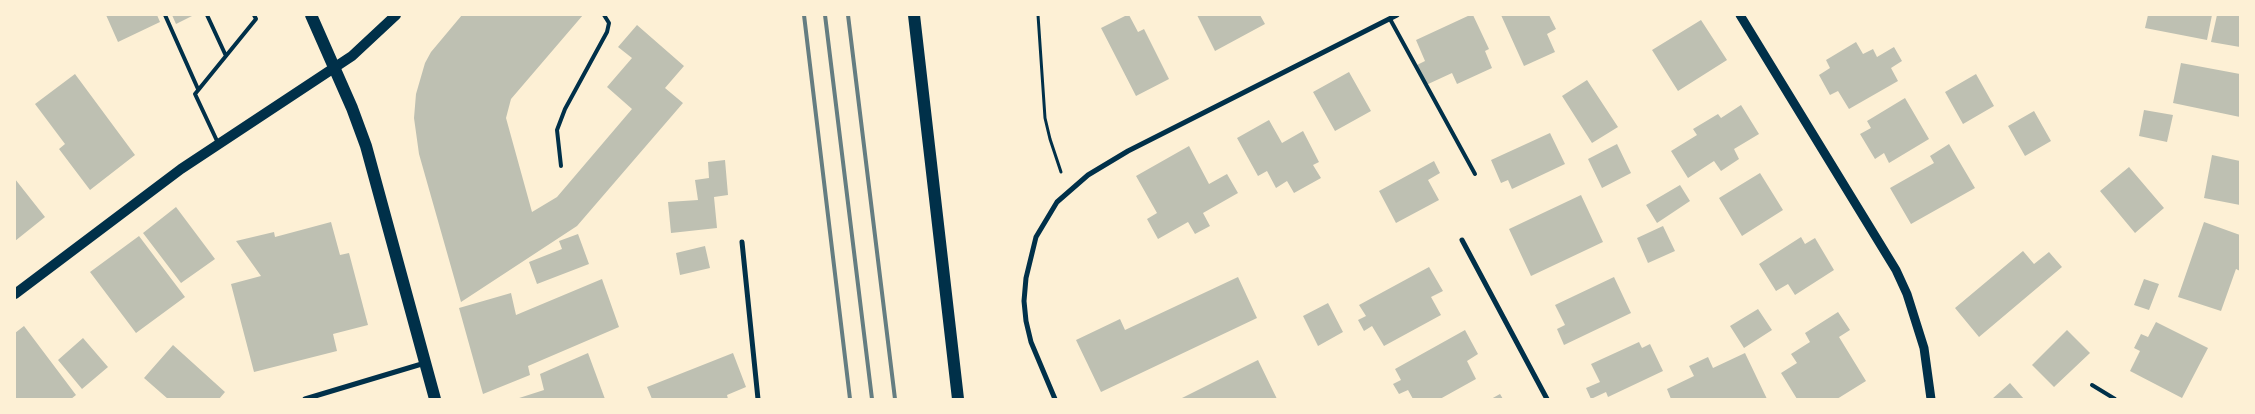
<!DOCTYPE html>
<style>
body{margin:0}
#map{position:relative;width:2255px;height:414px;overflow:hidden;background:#fdf0d5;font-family:"Sofia Sans Condensed",sans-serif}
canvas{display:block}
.frame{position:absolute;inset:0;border:16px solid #fdf0d5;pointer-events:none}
</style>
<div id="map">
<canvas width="2255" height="414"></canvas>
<div class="frame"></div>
</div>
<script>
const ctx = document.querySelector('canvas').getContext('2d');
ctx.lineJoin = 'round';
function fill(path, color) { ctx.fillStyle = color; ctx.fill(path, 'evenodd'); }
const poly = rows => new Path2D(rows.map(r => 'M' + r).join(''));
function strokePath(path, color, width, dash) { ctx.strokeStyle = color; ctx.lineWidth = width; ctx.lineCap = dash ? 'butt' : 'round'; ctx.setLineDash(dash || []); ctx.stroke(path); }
const building = poly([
 [106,15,157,15,160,22,118,42],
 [172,15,194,15,176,24],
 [462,15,583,15,511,99,506,118,532,212,557,197,632,109,607,87,632,58,618,47,637,25,684,66,665,88,683,103,577,226,461,302,419,154,414,118,416,94,425,63,431,52],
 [1127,15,1129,15,1138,32,1144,29,1169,79,1136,96,1101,28],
 [1197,15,1260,15,1265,24,1215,51],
 [1470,15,1473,15,1489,49,1485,51,1492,68,1457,84,1452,73,1426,85,1417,65,1425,61,1416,40],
 [1501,15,1549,15,1556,29,1547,34,1555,52,1524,66],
 [2148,15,2212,15,2207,40,2145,28],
 [2217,15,2240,15,2240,47,2211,42],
 [1701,20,1727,60,1678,91,1652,50],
 [1856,42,1863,54,1873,49,1877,57,1894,47,1902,61,1891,68,1898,81,1849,109,1838,91,1830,95,1819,75,1830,68,1826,60],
 [2181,63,2240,74,2240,117,2173,103],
 [1349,72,1371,111,1335,131,1313,92],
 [75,74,135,155,90,190,59,149,65,144,35,104],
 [1976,74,1994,106,1963,124,1945,92],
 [1587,80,1618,127,1592,143,1562,96],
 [1905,98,1929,139,1889,163,1884,153,1875,159,1860,134,1871,128,1867,121],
 [1741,105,1759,134,1734,149,1739,159,1721,171,1714,161,1688,178,1671,151,1697,135,1693,129,1718,114,1721,118],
 [2144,110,2173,115,2167,142,2139,136],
 [2034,111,2051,141,2025,156,2008,126],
 [1269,120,1282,143,1303,131,1319,162,1313,165,1321,178,1294,193,1287,181,1276,188,1267,171,1258,176,1237,138],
 [1550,133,1565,164,1512,189,1508,180,1501,183,1491,160],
 [1617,144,1631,173,1602,188,1588,159],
 [1949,144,1975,188,1911,224,1890,188,1934,163,1930,156],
 [1189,146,1209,184,1227,174,1238,193,1203,213,1210,226,1195,234,1188,222,1158,239,1147,219,1157,213,1136,176],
 [2212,155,2240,161,2240,205,2204,198],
 [725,160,728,195,714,197,717,228,671,233,668,202,698,200,695,180,709,178,708,162],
 [1434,161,1440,173,1428,180,1439,200,1396,223,1379,191],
 [2129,167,2164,208,2135,233,2100,191],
 [1760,173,1783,210,1742,236,1719,198],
 [15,179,45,217,15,241],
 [1680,185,1690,201,1657,223,1646,205],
 [1581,195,1603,242,1531,276,1509,229],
 [176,207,215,259,181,283,143,233],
 [331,222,340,255,349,253,368,325,333,334,337,351,254,372,231,284,261,276,236,241,274,232,275,237],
 [2204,222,2240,235,2240,271,2236,269,2221,311,2178,297],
 [1663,226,1675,251,1648,263,1637,238],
 [578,234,589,264,537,284,529,262,562,249,559,241],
 [139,236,185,297,136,333,90,272],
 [1801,237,1805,244,1815,238,1834,270,1795,295,1788,284,1776,291,1759,264],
 [705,246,710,268,680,275,676,253],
 [2023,251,2034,264,2049,252,2062,267,1979,337,1955,308],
 [1429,267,1443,291,1431,297,1441,315,1384,346,1372,326,1364,331,1358,320,1366,316,1359,305],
 [1238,277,1257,318,1101,392,1076,340,1120,319,1125,330],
 [1614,277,1631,313,1564,345,1557,329,1565,325,1555,305],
 [602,279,619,327,528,366,530,375,483,394,459,308,511,293,516,315],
 [2144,279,2159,284,2149,310,2134,305],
 [1328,303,1343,332,1318,346,1303,316],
 [1758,309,1772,330,1744,348,1730,326],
 [1838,312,1850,330,1839,337,1866,381,1837,399,1797,399,1781,373,1797,363,1791,354,1810,342,1805,333],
 [2156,322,2208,348,2182,398,2130,371,2140,351,2134,348,2141,334,2148,337],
 [24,326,76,395,71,399,15,399,15,333],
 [1465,330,1478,354,1467,361,1476,379,1440,399,1413,399,1408,390,1399,394,1393,384,1401,380,1395,369],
 [2067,330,2090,353,2054,387,2032,365],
 [83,338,108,367,82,389,58,360],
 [1639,342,1642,348,1650,344,1663,371,1608,397,1606,392,1591,399,1586,388,1600,382,1591,364],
 [173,345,225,392,219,399,168,399,144,378],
 [588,353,605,399,516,399,544,390,540,374],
 [733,353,746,387,727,395,728,399,652,399,647,387],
 [1745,353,1767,399,1671,399,1667,389,1694,376,1689,366,1708,357,1713,368],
 [1258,360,1277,399,1180,399],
 [2010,383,2024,399,1992,399],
 [1500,394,1503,399,1491,399]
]);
const path = poly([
 [1038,15,1045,118,1050,139,1061,172]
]);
const service = poly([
 [165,15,198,89],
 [207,15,226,56],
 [1390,19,1475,174],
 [218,143,195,94,256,19,254,15],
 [561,166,557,130,565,109,607,32,609,23,604,15],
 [2092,385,2115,399]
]);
const minor = poly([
 [1462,240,1547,399],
 [742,242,758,399],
 [305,399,425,363],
 [1055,399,1031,342,1026,321,1024,301,1026,278,1036,237,1057,202,1088,175,1128,151,1397,15]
]);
const tertiary = poly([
 [1740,15,1896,270,1907,294,1924,348,1931,399]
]);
const secondary = poly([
 [15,294,181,169,352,56,396,15]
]);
const primary = poly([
 [311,15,352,108,366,146,435,399],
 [914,15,958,399]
]);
const rail = poly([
 [804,15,850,399],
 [825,15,872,399],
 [848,15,895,399]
]);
fill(building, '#bec0b2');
strokePath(path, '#003049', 3);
strokePath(service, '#003049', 4);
strokePath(minor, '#003049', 5);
strokePath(tertiary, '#003049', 9);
strokePath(secondary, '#003049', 10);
strokePath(primary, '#003049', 12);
strokePath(rail, '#657d81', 4);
</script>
